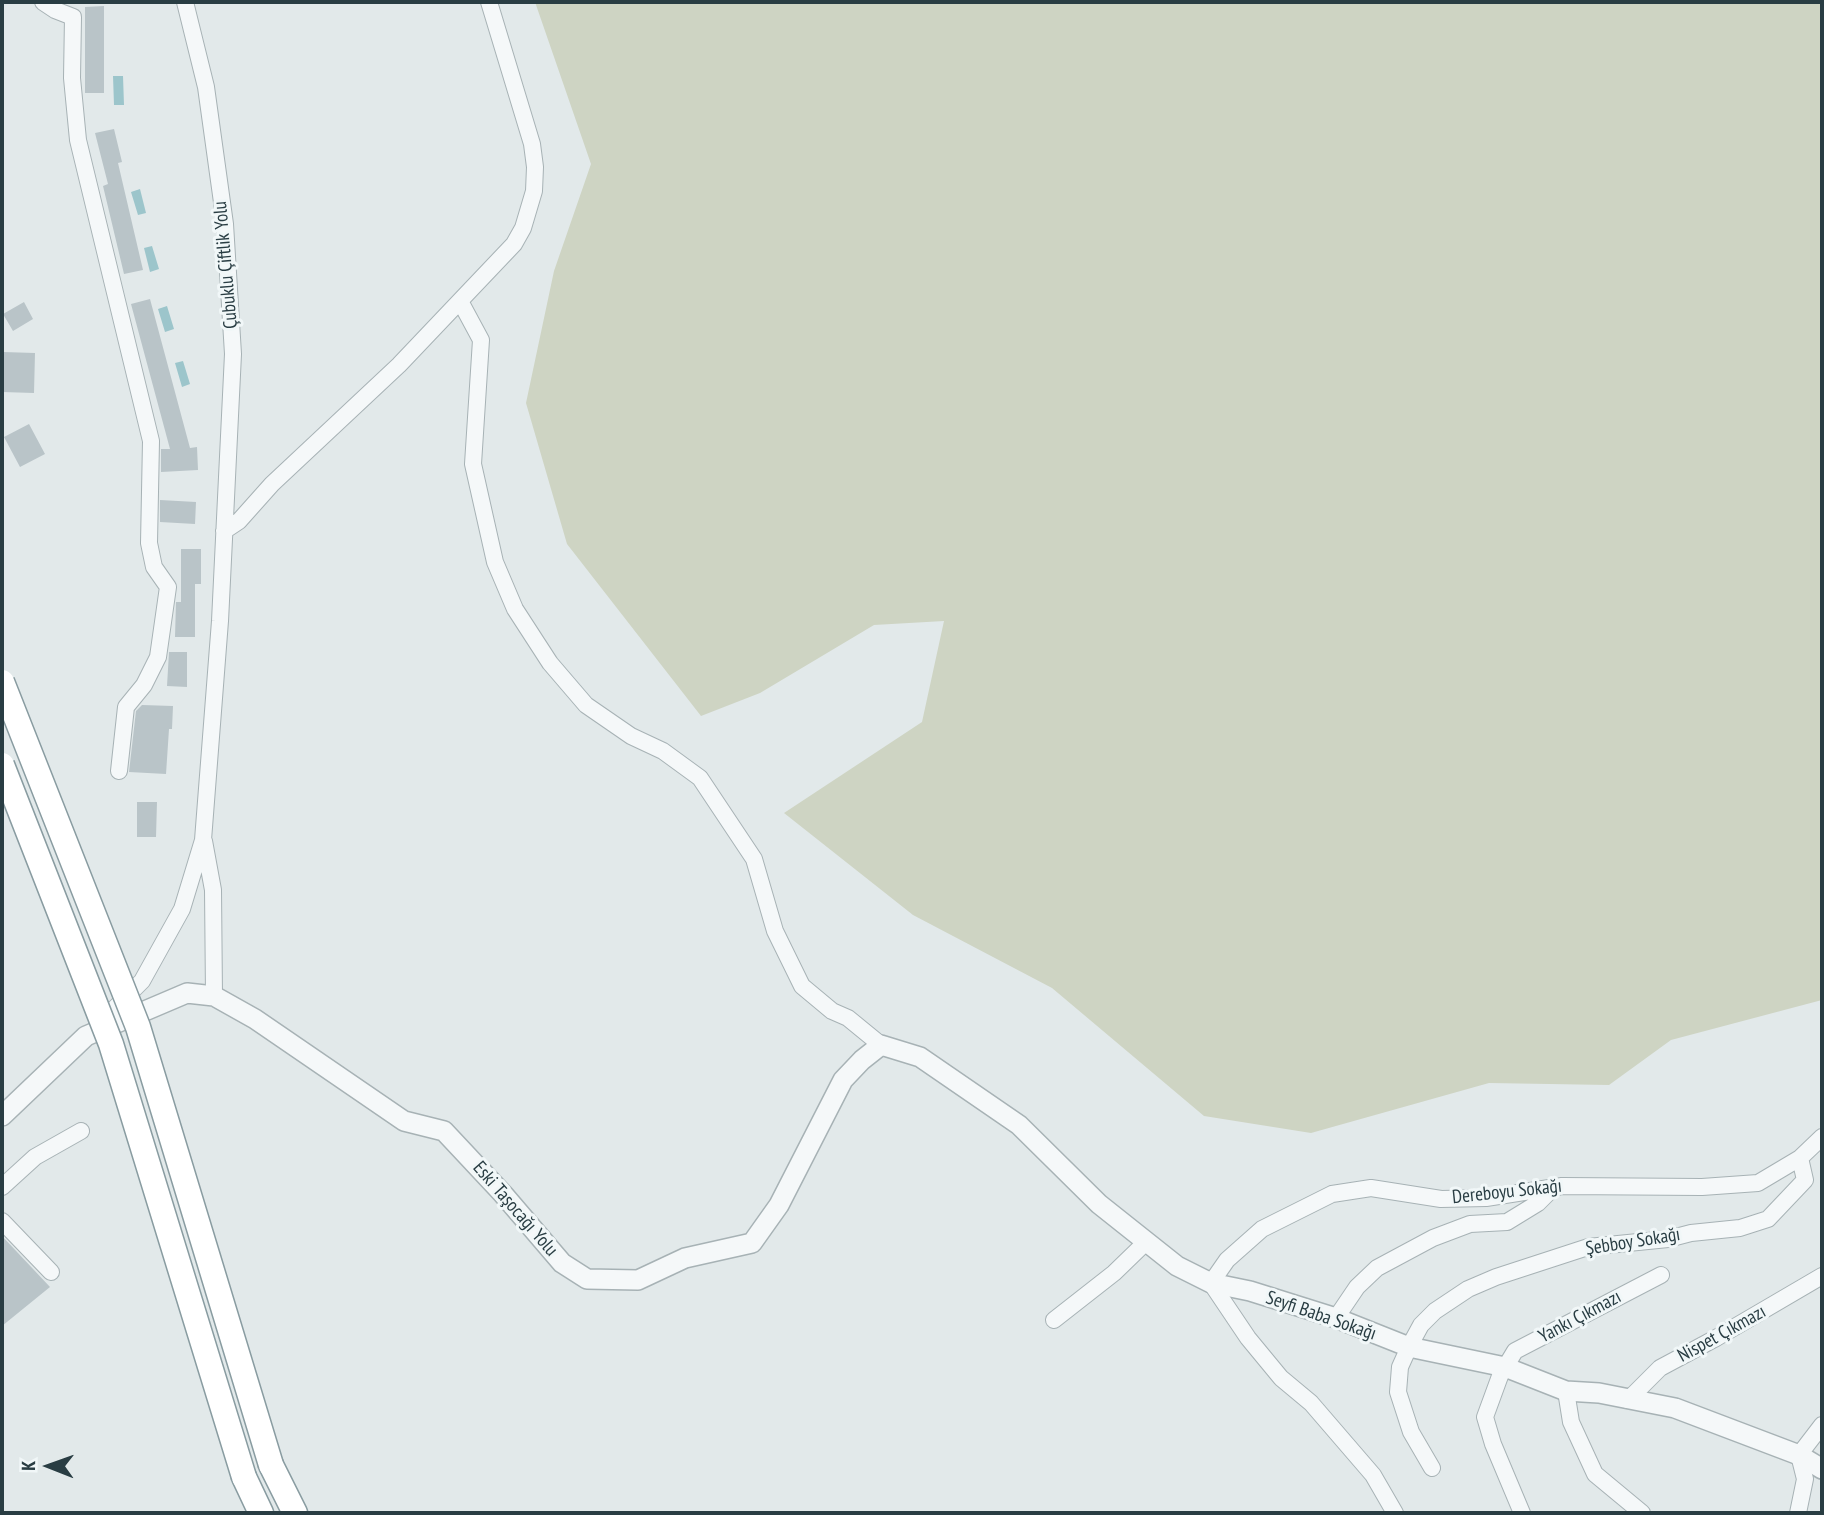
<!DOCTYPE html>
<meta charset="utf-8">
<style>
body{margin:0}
#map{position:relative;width:1824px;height:1515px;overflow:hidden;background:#e2e9ea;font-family:"PT Sans Narrow",sans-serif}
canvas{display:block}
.frame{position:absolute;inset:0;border:4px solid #293d43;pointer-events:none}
.north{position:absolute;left:14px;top:1431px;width:70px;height:70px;-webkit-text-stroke:5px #f1f7f8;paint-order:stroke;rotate:271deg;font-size:19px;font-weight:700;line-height:28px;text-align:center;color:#293d43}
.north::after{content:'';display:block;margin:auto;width:24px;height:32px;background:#293d43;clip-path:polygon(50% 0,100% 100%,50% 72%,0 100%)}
</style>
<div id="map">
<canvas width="1824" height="1515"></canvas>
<div class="frame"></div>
<div class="north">K</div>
</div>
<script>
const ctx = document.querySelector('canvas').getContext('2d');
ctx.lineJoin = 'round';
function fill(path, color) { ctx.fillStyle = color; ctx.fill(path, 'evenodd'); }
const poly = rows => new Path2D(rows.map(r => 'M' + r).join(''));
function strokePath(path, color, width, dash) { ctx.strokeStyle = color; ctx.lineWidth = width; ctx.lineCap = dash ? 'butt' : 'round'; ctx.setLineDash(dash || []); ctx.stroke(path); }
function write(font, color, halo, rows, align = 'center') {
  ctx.font = font + ' "PT Sans Narrow",sans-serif'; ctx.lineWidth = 6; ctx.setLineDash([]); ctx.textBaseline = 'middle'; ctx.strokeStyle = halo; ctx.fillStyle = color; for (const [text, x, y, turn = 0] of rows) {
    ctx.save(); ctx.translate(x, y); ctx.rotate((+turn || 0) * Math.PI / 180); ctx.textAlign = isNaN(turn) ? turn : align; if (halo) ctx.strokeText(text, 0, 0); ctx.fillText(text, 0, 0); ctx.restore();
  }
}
const green = poly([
 [535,2,1822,2,1822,1000,1671,1040,1609,1085,1489,1083,1311,1133,1204,1116,1052,988,913,915,784,813,922,722,944,621,874,625,760,693,701,716,567,544,526,403,554,271,591,164]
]);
const water = poly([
 [113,76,123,76,124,105,114,105],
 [140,189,146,213,138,215,131,192],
 [152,246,159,269,150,272,144,248],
 [167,306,174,329,165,332,158,309],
 [183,361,190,384,182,387,175,363]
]);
const building = poly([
 [104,6,104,93,85,93,85,7],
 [114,129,122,162,118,163,143,270,124,274,103,186,108,184,95,133],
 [150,299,190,448,197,447,198,470,161,472,161,449,170,449,131,304],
 [24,302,33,319,13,331,3,314],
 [3,352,35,353,34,393,2,392],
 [29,424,45,454,20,467,4,437],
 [160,500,196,502,195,524,160,522],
 [181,549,201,549,201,584,195,584,195,637,175,637,176,602,181,602],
 [169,652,187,652,187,687,167,686],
 [142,705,173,706,172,729,169,729,166,774,129,772,136,711],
 [137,802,157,802,156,837,137,837],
 [2,1236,50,1287,2,1326]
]);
const minor = poly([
 [43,2,55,10,73,17,72,78,78,140,151,441,149,543,154,567,168,587,158,657,144,685,126,707,119,771],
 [460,301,481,340,473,464,495,562,515,609,550,663,586,705,631,736,663,751,700,778,754,859,775,931,802,986,832,1011,848,1018,881,1045],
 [224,531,239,521,272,484,399,365,514,244,523,228,534,191,535,167,532,144,489,2],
 [204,841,213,890,214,996],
 [97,1026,142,981,182,909,203,840,220,621,233,354,225,224,206,87,185,2],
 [2,1187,35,1157,81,1131],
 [2,1221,51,1272],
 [1336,1318,1357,1287,1377,1268,1433,1238,1470,1224,1507,1222,1538,1203,1552,1189,1558,1187],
 [1054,1320,1114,1273,1146,1242],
 [1566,1391,1571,1422,1595,1474,1642,1513],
 [1628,1400,1660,1368,1716,1338,1822,1276],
 [1432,1468,1411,1432,1398,1392,1400,1367,1409,1347,1421,1325,1435,1311,1468,1289,1496,1277,1588,1247,1668,1239,1691,1233,1740,1228,1768,1219,1805,1180,1800,1158],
 [1395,1513,1373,1475,1311,1403,1281,1378,1248,1338,1211,1283,1227,1260,1262,1229,1332,1194,1371,1188,1441,1199,1486,1198,1562,1186,1702,1187,1758,1183,1800,1158,1822,1137],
 [1522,1513,1493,1444,1485,1417,1500,1376,1515,1351,1661,1275],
 [1798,1513,1805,1479,1799,1455,1822,1425]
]);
const tertiary = poly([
 [2,1116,86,1036,187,993,214,996,255,1019,404,1121,444,1131,503,1194,562,1263,587,1279,638,1280,685,1258,752,1243,779,1205,843,1080,862,1060,881,1045,920,1057,1019,1125,1099,1204,1177,1266,1211,1283,1250,1291,1336,1318,1409,1347,1505,1367,1566,1391,1599,1393,1675,1408,1799,1455,1822,1469]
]);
const trunk = poly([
 [271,1465,295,1513],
 [244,1477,261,1513]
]);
const trunkBridge = poly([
 [2,682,138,1027,271,1465],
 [2,765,111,1044,244,1477]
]);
const streetNames = [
 ["Çubuklu Çiftlik Yolu",226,265,-95],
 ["Dereboyu Sokağı",1507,1192,-6],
 ["Eski Taşocağı Yolu",515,1209,49],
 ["Şebboy Sokağı",1633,1242,-9],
 ["Seyfi Baba Sokağı",1321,1316,19],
 ["Yankı Çıkmazı",1580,1317,-28],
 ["Nispet Çıkmazı",1722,1334,-29]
];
fill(green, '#ced4c3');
fill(water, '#9cc5cb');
fill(building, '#b9c4c8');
strokePath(minor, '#a7b2b5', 18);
strokePath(tertiary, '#a7b2b5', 22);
strokePath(trunk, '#899ca1', 27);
strokePath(minor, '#f5f8f9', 16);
strokePath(tertiary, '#f5f8f9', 19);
strokePath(trunk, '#fff', 24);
strokePath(trunkBridge, '#899ca1', 27, []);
strokePath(trunkBridge, '#fff', 24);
write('19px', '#293d43', '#f1f7f8', streetNames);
</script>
